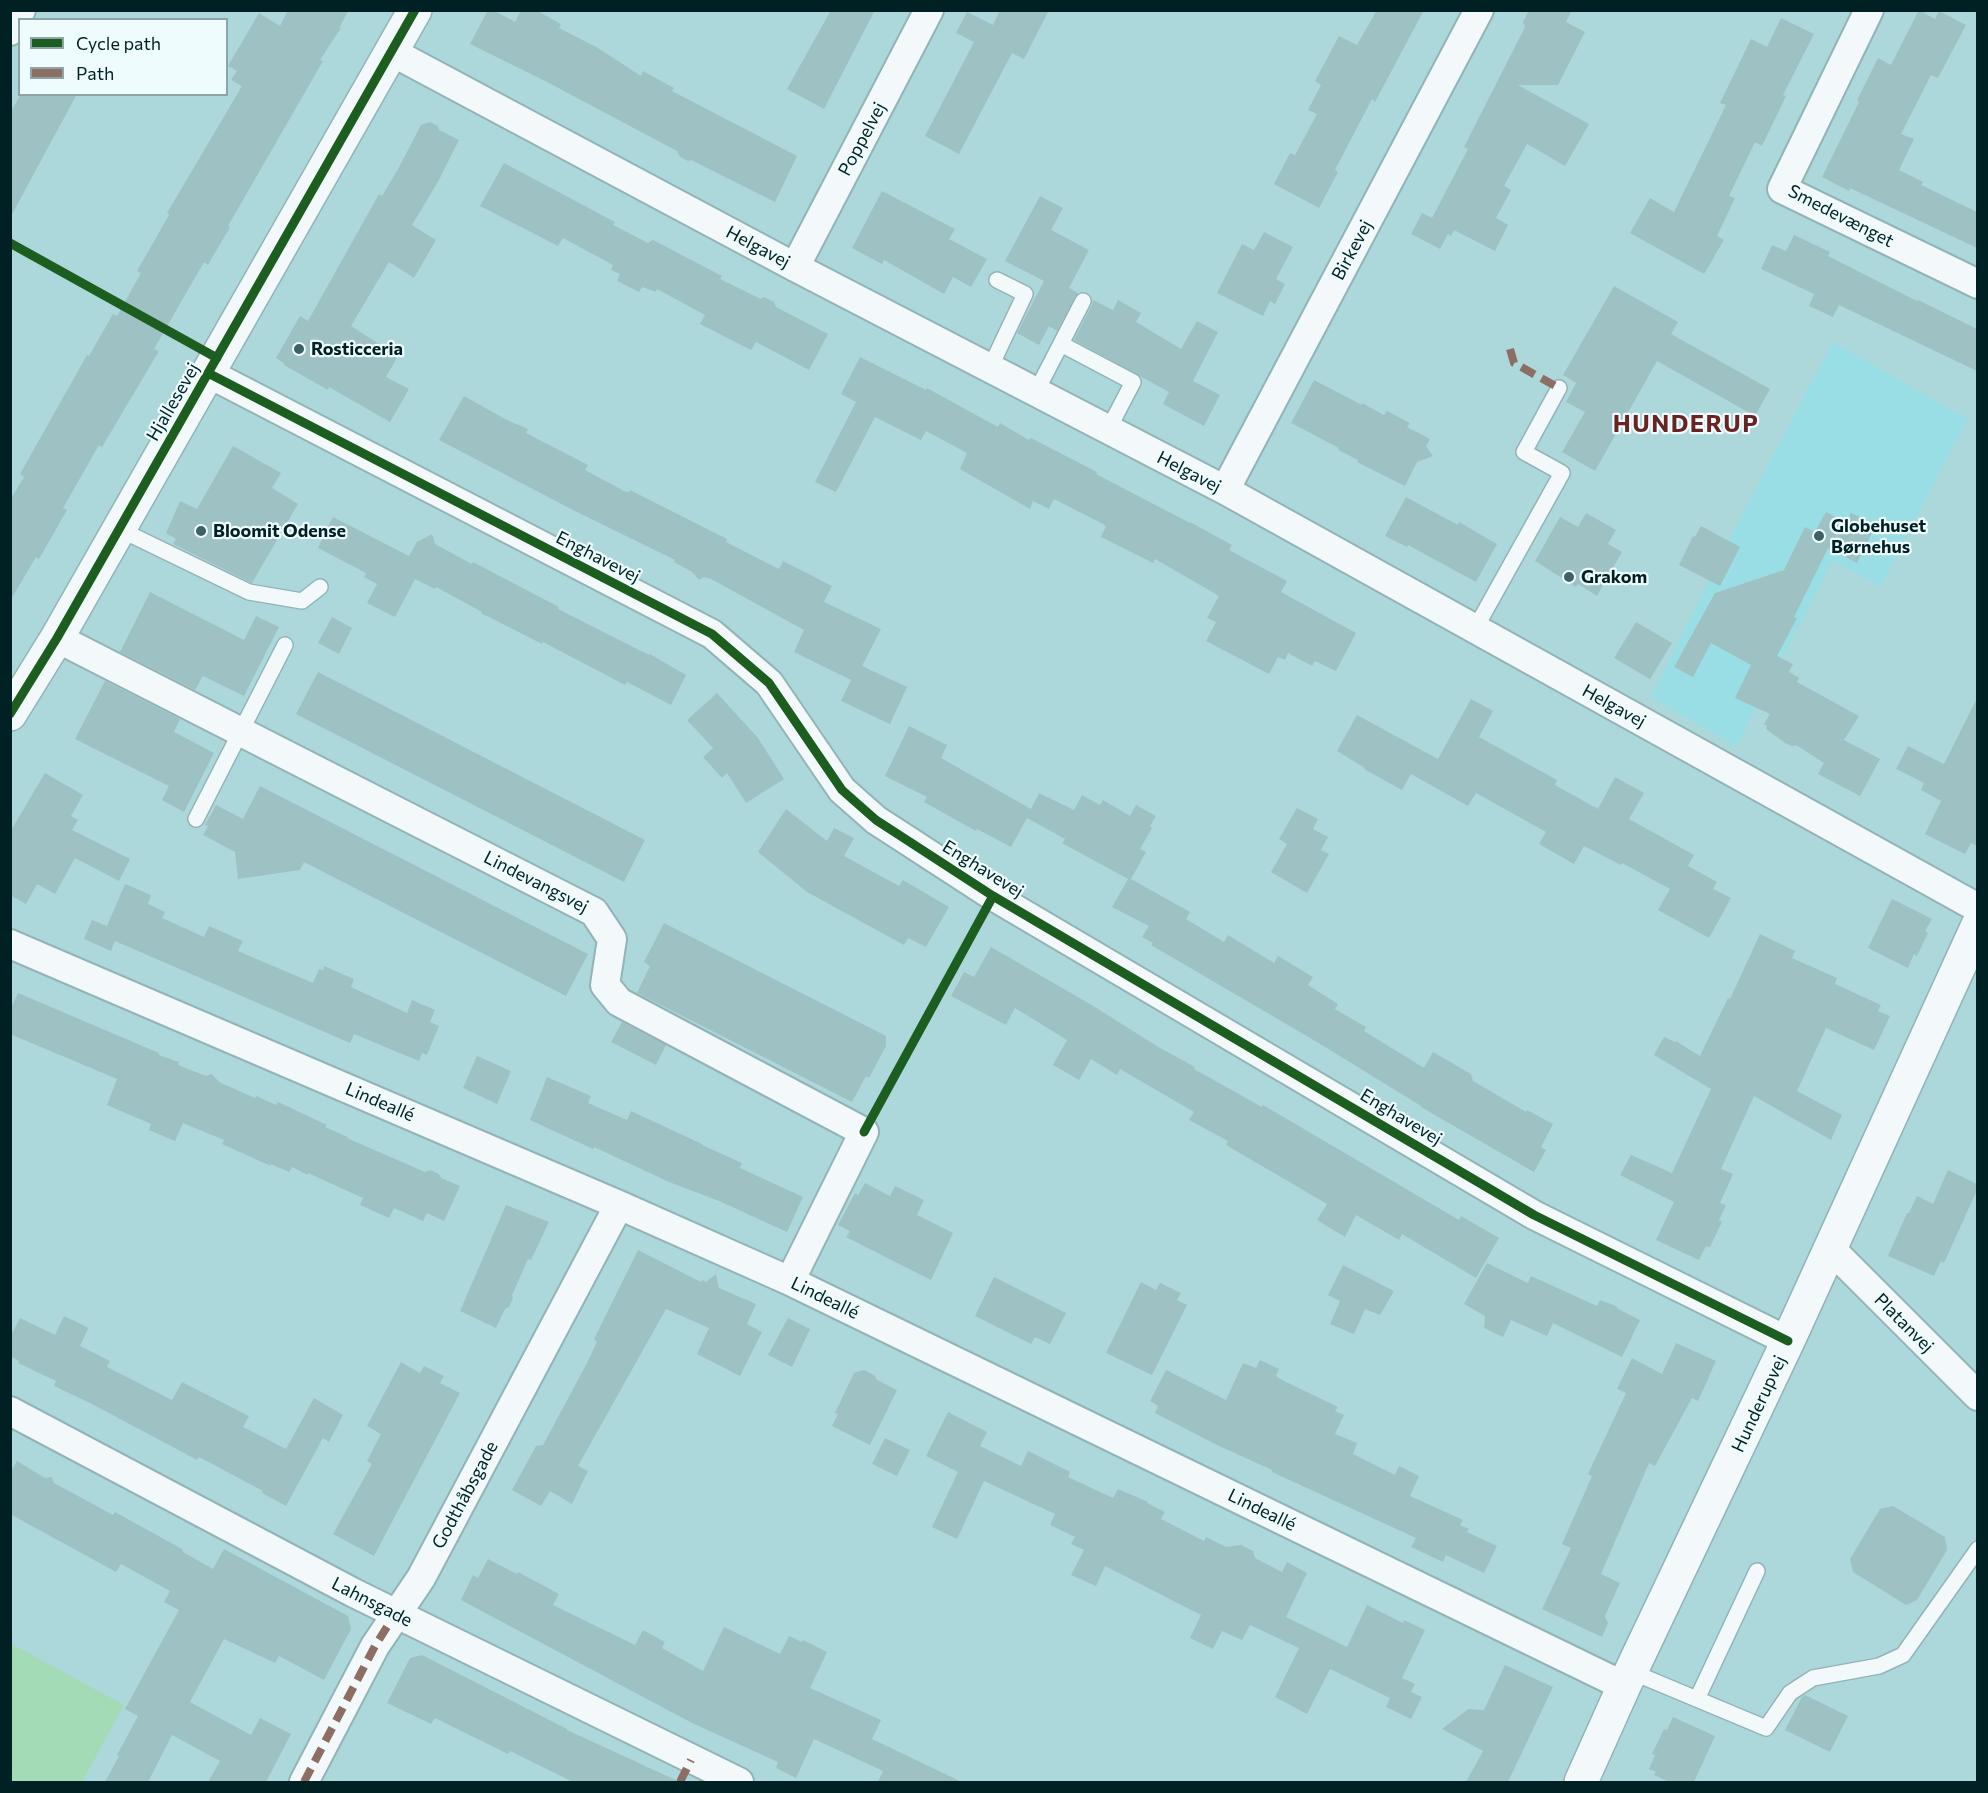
<!DOCTYPE html>
<meta charset="utf-8">
<style>
body{margin:0}
#map{position:relative;width:1988px;height:1793px;overflow:hidden;background:#add8db;font-family:Commissioner,sans-serif}
canvas{display:block}
.frame{position:absolute;inset:0;border:12px solid #002124;pointer-events:none}
.legend{position:absolute;left:18px;top:18px;width:210px;height:78px;box-sizing:border-box;background:#eefcfe;border:2px solid #8fa4a7;margin:0;padding:8px 10px;list-style:none;font-size:18px;color:#002124}
.legend li{display:flex;align-items:center;gap:12px;height:30px}
.legend b{width:30px;border:2px solid #8fa4a7}
</style>
<div id="map">
<canvas width="1988" height="1793"></canvas>
<div class="frame"></div>
<ul class="legend">
<li><b style="height:8px;background:#1b5e20"></b>Cycle path</li>
<li><b style="height:8px;background:#8d6e63"></b>Path</li>
</ul>
</div>
<script>
const ctx = document.querySelector('canvas').getContext('2d');
ctx.lineJoin = 'round';
function fill(path, color) { ctx.fillStyle = color; ctx.fill(path, 'evenodd'); }
const poly = rows => new Path2D(rows.map(r => 'M' + r).join(''));
function strokePath(path, color, width, dash) { ctx.strokeStyle = color; ctx.lineWidth = width; ctx.lineCap = dash ? 'butt' : 'round'; ctx.setLineDash(dash || []); ctx.stroke(path); }
function write(font, color, halo, rows, align = 'center') {
  ctx.font = font + ' Commissioner,sans-serif'; ctx.lineWidth = 4.5; ctx.setLineDash([]); ctx.textBaseline = 'middle'; ctx.strokeStyle = halo; ctx.fillStyle = color; for (const [text, x, y, turn = 0] of rows) {
    ctx.save(); ctx.translate(x, y); ctx.rotate((+turn || 0) * Math.PI / 180); ctx.textAlign = isNaN(turn) ? turn : align; if (halo) ctx.strokeText(text, 0, 0); ctx.fillText(text, 0, 0); ctx.restore();
  }
}
const built = poly([
 [1833,342,1968,419,1880,586,1833,561,1736,746,1651,697,1744,511]
]);
const green = poly([
 [10,1643,124,1705,82,1782,11,1782]
]);
const building = poly([
 [288,10,349,10,339,28,341,28,320,60,323,61,228,226,230,227,208,265,204,262,154,349,159,351,102,447,99,445,63,508,67,510,39,559,36,557,10,601,10,500,24,477,20,474,87,355,89,356,113,314,117,316,141,273,137,271,169,215,167,213,242,86,231,80,237,71,228,66,259,13,280,26],
 [488,10,493,10,515,22,521,10,536,10,561,24,559,28,598,48,641,76,643,71,674,88,672,91,797,156,775,202,691,160,688,161,680,157,677,151,547,82,470,44],
 [831,10,875,10,824,109,787,89],
 [1000,10,1049,10,1024,59,1012,53,959,154,925,136,974,42,956,33,967,12,993,25],
 [1377,10,1424,10,1375,102,1372,99,1335,170,1338,172,1319,208,1274,184,1290,153,1295,155,1317,114,1308,110,1321,85,1315,81,1339,36,1357,45],
 [1529,10,1572,10,1566,22,1585,32,1558,85,1518,85,1589,124,1565,166,1527,144,1504,186,1511,190,1496,218,1508,225,1495,251,1454,230,1451,236,1448,234,1440,249,1411,234,1422,213,1432,218,1468,149,1464,147,1525,27,1523,22],
 [1919,10,1935,19,1939,11,1966,25,1938,78,1931,75,1901,134,1914,139,1899,170,1923,182,1921,185,1977,212,1977,248,1850,188,1849,191,1822,177,1859,102,1857,100,1878,58,1891,65],
 [1781,18,1814,34,1783,95,1786,96,1762,146,1755,142,1729,196,1735,198,1717,236,1724,240,1704,274,1630,233,1650,198,1674,212,1726,105,1720,103,1751,39,1767,47],
 [21,94,77,94,10,218,10,113],
 [430,122,438,126,439,130,459,140,439,180,412,225,436,240,414,278,389,262,351,326,398,356,386,377,409,389,390,422,329,387,328,390,284,365,285,364,276,358,300,316,308,321,379,194,382,196,397,171,421,125],
 [504,163,615,222,613,225,648,243,653,240,722,276,720,279,761,299,764,297,774,302,776,307,828,334,809,370,756,342,751,350,700,324,705,315,657,289,656,292,642,287,639,292,617,281,620,274,611,270,613,265,563,238,558,246,480,206],
 [882,191,955,229,949,239,987,259,971,287,953,277,944,294,884,260,882,264,852,248],
 [1040,196,1063,208,1051,230,1089,250,1069,288,1078,293,1057,331,1049,326,1039,345,1017,333,1044,281,1005,261],
 [1264,232,1293,247,1276,279,1285,284,1275,304,1270,301,1263,316,1217,293,1242,244,1254,250],
 [1794,235,1830,252,1828,256,1917,301,1918,300,1977,329,1977,371,1839,305,1833,317,1809,306,1814,294,1761,269,1772,245,1786,251],
 [1614,286,1678,322,1671,334,1770,389,1755,416,1657,361,1595,471,1562,452,1585,412,1566,402,1576,383,1563,375],
 [1093,300,1113,310,1118,300,1141,313,1136,322,1181,349,1197,321,1218,332,1193,381,1220,395,1204,426,1163,404,1169,392,1074,340,1092,305],
 [860,357,926,390,927,388,998,427,1000,423,1029,440,1031,438,1097,472,1096,474,1190,523,1190,522,1232,545,1229,550,1287,581,1281,592,1356,633,1336,671,1315,661,1312,666,1288,653,1285,660,1278,657,1269,674,1206,641,1216,622,1207,618,1219,596,1155,559,1153,563,1101,537,1106,526,1103,524,1054,499,1049,509,1033,501,1030,509,960,469,967,453,926,431,921,440,875,417,836,492,815,482,856,402,841,394],
 [1314,380,1362,405,1362,403,1384,415,1387,411,1410,423,1407,427,1430,439,1426,446,1433,456,1417,462,1405,486,1357,462,1358,460,1338,450,1339,448,1291,423],
 [464,396,507,420,528,429,526,433,588,465,585,470,626,492,629,492,630,490,727,539,726,542,779,569,783,561,832,586,824,602,881,629,862,666,907,687,890,724,841,701,851,680,794,652,804,630,711,579,704,577,699,580,692,572,674,562,675,560,573,510,439,440],
 [233,446,281,473,272,488,298,504,252,583,173,544,176,539,166,533,180,501,197,509],
 [1406,497,1458,525,1459,522,1497,544,1476,582,1408,545,1407,547,1385,536],
 [1826,512,1846,523,1851,513,1876,525,1857,563,1828,548,1794,617,1797,618,1777,656,1793,664,1789,672,1799,678,1797,682,1859,716,1844,740,1880,759,1860,796,1818,774,1824,763,1796,745,1792,746,1785,743,1766,729,1767,726,1764,724,1770,714,1735,698,1751,665,1711,643,1693,677,1674,667,1715,593,1784,570,1805,527,1815,532],
 [1586,513,1616,530,1608,544,1622,552,1597,596,1578,584,1576,587,1535,561,1560,517,1578,527],
 [333,517,409,556,417,542,432,534,435,544,472,564,473,562,559,607,558,609,649,655,650,654,686,675,671,705,627,682,625,685,543,642,542,644,481,613,482,612,436,587,435,589,415,579,395,617,367,603,377,584,364,577,366,573,318,548],
 [1701,526,1740,547,1720,586,1679,565,1693,536,1695,537],
 [150,592,244,640,256,616,279,627,244,696,203,676,195,690,120,652],
 [332,617,352,628,339,654,318,643],
 [1636,622,1672,643,1650,679,1614,658],
 [318,672,645,840,624,882,296,714],
 [105,681,180,719,174,732,214,753,184,812,162,800,169,786,75,739],
 [717,693,758,738,784,779,746,803,727,773,722,778,703,757,713,748,687,720],
 [1977,698,1977,846,1971,843,1965,854,1925,834,1941,801,1921,790,1924,783,1896,769,1908,746,1944,764],
 [1471,699,1493,711,1479,737,1557,780,1555,785,1598,809,1615,777,1644,793,1629,819,1694,855,1688,866,1717,882,1713,889,1731,898,1709,938,1658,910,1670,889,1622,863,1621,865,1584,846,1574,864,1539,844,1546,832,1476,793,1468,806,1411,774,1402,790,1364,769,1365,768,1337,751,1357,715,1438,759],
 [909,726,947,745,941,758,1031,809,1039,793,1074,810,1082,795,1100,805,1103,800,1130,816,1136,805,1156,816,1150,826,1152,828,1140,849,1146,852,1131,879,1190,912,1186,919,1224,942,1228,935,1274,963,1278,956,1313,977,1308,985,1338,1004,1335,1009,1366,1027,1364,1031,1424,1068,1433,1052,1471,1074,1473,1081,1526,1112,1527,1110,1553,1124,1541,1147,1546,1150,1534,1172,1421,1107,1421,1106,1317,1042,1151,945,1153,943,1142,937,1149,926,1112,907,1128,879,1062,843,1065,839,1027,818,1011,847,977,829,976,831,924,802,927,797,885,776],
 [45,773,83,795,71,816,78,820,72,830,130,859,119,881,75,858,55,894,37,884,26,904,10,895,10,832],
 [260,786,588,954,566,996,304,862,300,870,238,879,235,852,203,835,208,826,205,825,216,805,243,819],
 [1297,808,1318,819,1313,829,1328,837,1321,850,1329,854,1307,893,1271,872,1287,844,1279,839],
 [786,809,827,841,834,828,854,838,844,856,899,886,903,880,949,907,926,947,908,938,904,945,807,892,758,852],
 [125,884,151,895,148,904,165,912,162,918,204,937,209,926,243,941,238,951,313,983,319,969,323,970,324,966,354,979,351,987,407,1013,412,1000,435,1010,430,1022,439,1026,427,1055,422,1053,419,1061,354,1034,350,1043,115,941,111,951,84,939,92,920,107,926],
 [1892,899,1932,919,1925,931,1928,933,1917,956,1914,954,1908,968,1868,948],
 [664,923,886,1036,886,1046,869,1078,866,1076,852,1102,637,993,650,966,644,962],
 [1760,934,1795,951,1792,958,1837,978,1835,984,1881,1005,1878,1011,1890,1016,1874,1050,1826,1028,1797,1091,1842,1115,1831,1140,1754,1096,1721,1169,1733,1174,1720,1203,1726,1205,1719,1220,1722,1222,1710,1247,1706,1246,1699,1260,1656,1240,1674,1202,1620,1175,1631,1155,1672,1173,1711,1089,1654,1055,1664,1037,1675,1042,1676,1041,1700,1056,1728,998,1730,999],
 [991,947,1090,1004,1160,1048,1195,1067,1194,1069,1262,1107,1263,1105,1459,1220,1461,1216,1499,1238,1476,1278,1402,1234,1399,1240,1356,1215,1345,1237,1317,1220,1327,1204,1226,1145,1228,1141,1189,1120,1194,1112,1120,1069,1117,1075,1091,1059,1079,1080,1053,1065,1067,1040,1015,1008,1006,1025,951,996,964,972,974,977],
 [18,993,159,1053,159,1055,179,1062,178,1065,206,1076,212,1074,219,1082,255,1098,256,1096,276,1105,278,1102,327,1125,325,1127,348,1137,347,1138,425,1172,430,1170,439,1174,441,1178,460,1186,444,1221,427,1213,423,1221,394,1208,389,1218,360,1205,363,1198,308,1173,308,1175,292,1167,289,1172,271,1164,271,1166,222,1144,224,1140,183,1123,175,1141,149,1130,151,1124,107,1105,117,1079,10,1034,10,1010],
 [622,1022,666,1045,656,1065,611,1042],
 [477,1056,511,1071,497,1104,463,1088],
 [547,1077,591,1096,588,1103,627,1120,631,1111,702,1144,702,1145,742,1163,740,1168,803,1197,787,1232,719,1201,669,1182,594,1147,593,1149,530,1120],
 [1948,1170,1977,1184,1977,1190,1944,1263,1941,1261,1934,1276,1888,1256,1907,1213,1909,1213,1917,1196,1933,1204],
 [865,1183,890,1196,895,1186,924,1200,917,1215,953,1233,931,1280,846,1237,850,1231,838,1225,855,1193,858,1195],
 [506,1205,549,1222,531,1260,528,1259,512,1295,513,1298,509,1307,505,1309,496,1328,460,1311],
 [638,1250,701,1282,702,1280,706,1282,716,1274,719,1288,756,1304,747,1324,762,1332,740,1376,697,1354,709,1328,666,1309,578,1466,588,1471,572,1504,550,1491,541,1506,512,1490,536,1446,543,1445,587,1363,597,1342,594,1339],
 [1487,1263,1528,1283,1531,1276,1597,1306,1600,1300,1616,1306,1618,1309,1640,1320,1622,1357,1553,1323,1547,1336,1511,1320,1503,1337,1484,1328,1485,1316,1464,1304],
 [1343,1265,1394,1291,1380,1315,1365,1309,1354,1334,1330,1324,1340,1301,1328,1295],
 [994,1277,1066,1313,1050,1344,1035,1337,1031,1344,975,1316],
 [1141,1282,1156,1290,1160,1283,1181,1293,1177,1300,1187,1305,1152,1375,1106,1353],
 [64,1316,87,1327,88,1329,80,1346,110,1361,107,1367,172,1400,182,1382,249,1416,243,1427,286,1449,314,1398,343,1415,329,1442,323,1438,286,1506,262,1493,263,1491,199,1457,197,1460,92,1404,54,1386,56,1381,18,1363,19,1361,10,1356,10,1337,20,1318,55,1335],
 [788,1318,810,1329,792,1367,768,1355],
 [1676,1343,1716,1361,1698,1401,1692,1398,1655,1466,1649,1463,1601,1574,1620,1583,1605,1616,1608,1623,1602,1637,1542,1609,1571,1548,1562,1544,1592,1476,1588,1474,1626,1393,1617,1389,1632,1358,1662,1374],
 [1260,1360,1279,1369,1276,1376,1282,1380,1338,1407,1335,1411,1344,1415,1335,1434,1357,1443,1353,1454,1395,1475,1399,1466,1419,1476,1410,1496,1463,1520,1460,1525,1469,1529,1467,1532,1497,1546,1484,1573,1446,1555,1443,1562,1411,1547,1416,1538,1272,1472,1272,1470,1217,1445,1155,1413,1158,1406,1150,1401,1166,1370,1226,1400,1243,1363,1256,1368],
 [401,1362,420,1373,424,1366,444,1376,440,1383,460,1393,374,1556,333,1534,372,1464,367,1461,381,1434,367,1426],
 [864,1370,874,1375,877,1380,897,1390,870,1445,832,1426,838,1414,835,1413,854,1373],
 [948,1412,987,1432,980,1446,1021,1466,1028,1451,1070,1472,1068,1477,1113,1498,1118,1489,1148,1502,1147,1503,1165,1512,1161,1519,1204,1541,1206,1537,1226,1547,1241,1545,1253,1551,1255,1558,1282,1572,1287,1562,1307,1573,1286,1617,1347,1647,1367,1605,1403,1623,1404,1620,1425,1630,1402,1678,1415,1684,1411,1692,1422,1697,1411,1719,1386,1707,1390,1698,1330,1669,1307,1714,1275,1697,1299,1648,1250,1625,1242,1640,1222,1631,1213,1649,1190,1638,1201,1615,1105,1566,1096,1586,1071,1575,1084,1550,1071,1544,1075,1537,1050,1525,1055,1514,984,1481,957,1539,932,1527,958,1472,926,1456],
 [885,1438,910,1450,897,1476,872,1464],
 [17,1461,45,1478,52,1477,54,1483,113,1515,115,1512,182,1549,183,1552,213,1569,224,1549,348,1616,351,1629,324,1680,279,1656,275,1663,224,1639,190,1702,251,1735,260,1718,291,1734,266,1782,208,1782,220,1761,172,1735,148,1782,105,1782,119,1756,117,1755,138,1716,125,1709,179,1610,164,1602,170,1591,121,1564,116,1572,10,1514,10,1473],
 [1893,1506,1945,1537,1947,1550,1917,1600,1906,1605,1853,1572,1850,1559,1880,1509],
 [488,1559,517,1574,518,1572,559,1594,553,1605,635,1645,643,1630,665,1642,662,1648,703,1671,724,1627,780,1654,789,1636,802,1642,803,1640,827,1652,810,1688,881,1720,872,1739,962,1782,878,1782,883,1771,814,1739,796,1778,776,1768,778,1762,692,1723,461,1600,473,1575,478,1578],
 [422,1655,567,1729,567,1730,680,1782,573,1782,510,1751,508,1754,435,1718,431,1724,387,1703,410,1658],
 [1505,1665,1553,1687,1508,1782,1466,1782,1483,1751,1442,1729,1468,1709,1484,1710],
 [1805,1695,1848,1716,1830,1752,1785,1730,1802,1697],
 [1673,1717,1715,1736,1694,1782,1669,1782,1654,1775,1656,1772,1649,1769,1655,1755,1652,1754,1664,1729,1667,1730]
]);
const lane = poly([
 [1061,344,1133,382,1108,430],
 [990,368,1025,294,997,280],
 [1036,392,1083,301],
 [119,529,249,592,302,601,320,587],
 [1475,629,1562,473,1524,452,1559,388],
 [196,819,285,645],
 [1632,1672,1766,1728,1790,1693,1813,1678,1879,1666,1903,1655,1978,1549],
 [1697,1699,1757,1571]
]);
const street = poly([
 [1869,10,1782,189,1978,284],
 [10,31,21,10],
 [392,52,795,267,1225,490,1978,908],
 [795,267,929,10],
 [208,373,712,634,769,683,842,790,876,820,993,896,1534,1215,1788,1341],
 [1225,490,1479,10],
 [57,638,594,912,612,939,605,985,619,1002,864,1132,790,1281],
 [10,944,619,1205,790,1281,1624,1686],
 [1831,1249,1978,1396],
 [10,1411,354,1593,739,1782],
 [304,1782,375,1646,421,1578,619,1205]
]);
const secondary = poly([
 [10,714,57,638,415,10],
 [1581,1782,1624,1686,1788,1341,1978,925]
]);
const quiet = poly([
 [1510,349,1514,363,1559,388],
 [304,1782,375,1646,395,1614],
 [680,1782,691,1760]
]);
const cycleway = poly([
 [10,243,217,358],
 [208,373,712,634,769,683,842,790,876,820,993,896,1534,1215,1788,1341],
 [10,714,57,638,415,10],
 [864,1132,993,896]
]);
const markers = [
 [299,349,6,"#3d6164"],
 [201,531,6,"#3d6164"],
 [1819,536,6,"#3d6164"],
 [1569,577,6,"#3d6164"]
];
const streetNames = [
 ["Poppelvej",862,139,-62],
 ["Smedevænget",1841,216,27],
 ["Helgavej",758,247,28],
 ["Birkevej",1352,250,-62],
 ["Hjallesevej",173,402,-60],
 ["Helgavej",1189,472,27],
 ["Enghavevej",598,557,27],
 ["Helgavej",1614,706,29],
 ["Enghavevej",983,869,32],
 ["Lindevangsvej",536,882,27],
 ["Lindeallé",380,1102,23],
 ["Enghavevej",1401,1117,31],
 ["Lindeallé",825,1298,26],
 ["Platanvej",1904,1323,45],
 ["Hunderupvej",1759,1404,-65],
 ["Godthåbsgade",465,1495,-62],
 ["Lindeallé",1262,1510,26],
 ["Lahnsgade",372,1602,27]
];
const poiNames = [
 ["Rosticceria",311,349],
 ["Globehuset",1831,526],
 ["Børnehus",1831,547],
 ["Bloomit Odense",213,531],
 ["Grakom",1581,577]
];
const districtNames = [
 ["HUNDERUP",1686,424]
];
fill(built, '#99dee4');
fill(green, '#a3dbb6');
fill(building, '#9ec1c4');
strokePath(lane, '#92b4b7', 18);
strokePath(street, '#92b4b7', 32);
strokePath(secondary, '#92b4b7', 36);
strokePath(lane, '#f3f9fa', 15);
strokePath(street, '#f3f9fa', 28);
strokePath(secondary, '#f3f9fa', 33);
strokePath(quiet, '#8d6e63', 8, [15, 8]);
strokePath(cycleway, '#1b5e20', 9);
for (const [x, y, r, color] of markers) { const dot = new Path2D(); dot.arc(x, y, r, 0, 2 * Math.PI); ctx.fillStyle = color; ctx.fill(dot); strokePath(dot, '#eefcfe', 2); }
write('18px', '#002124', '#eefcfe', streetNames);
write('bold 18px', '#002124', '#eefcfe', poiNames, 'left');
ctx.letterSpacing = '1.5px';
write('bold 24px', '#692323', '#eefcfe', districtNames);
ctx.letterSpacing = '0px';
</script>
